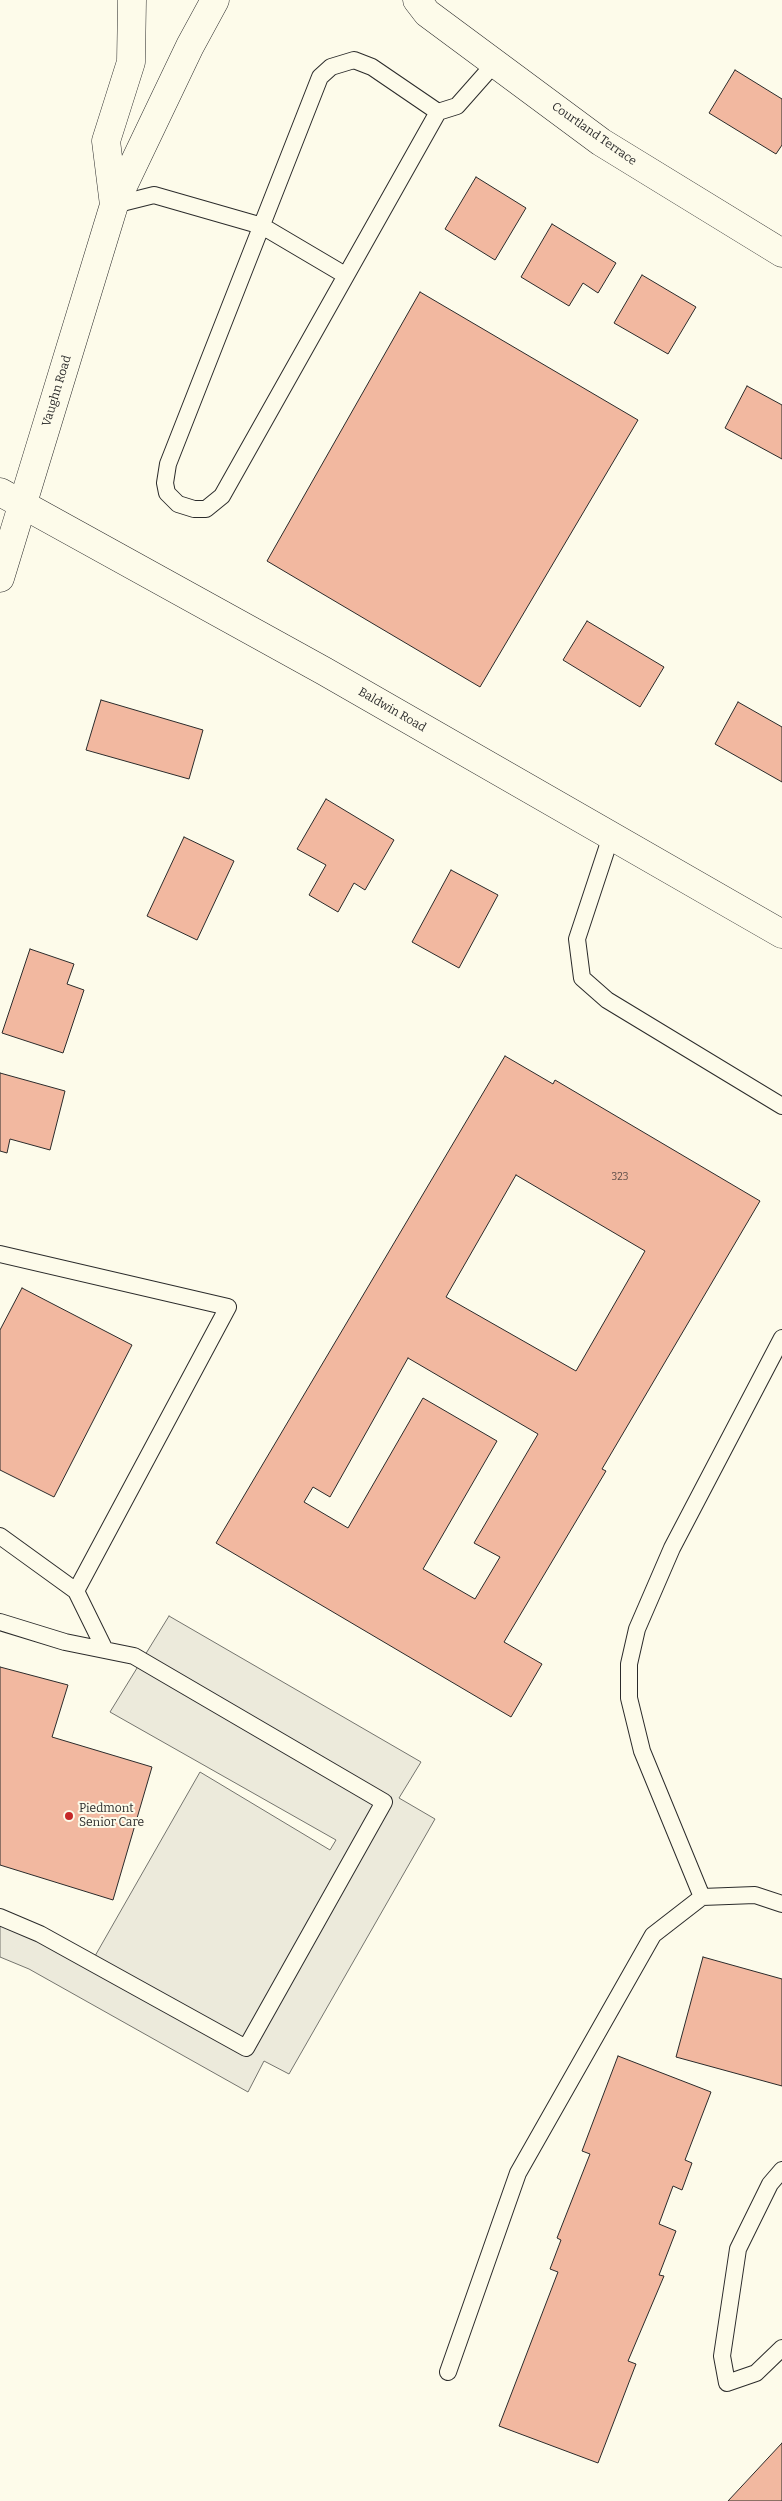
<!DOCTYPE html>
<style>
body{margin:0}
canvas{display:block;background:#fdfbea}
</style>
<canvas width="782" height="2501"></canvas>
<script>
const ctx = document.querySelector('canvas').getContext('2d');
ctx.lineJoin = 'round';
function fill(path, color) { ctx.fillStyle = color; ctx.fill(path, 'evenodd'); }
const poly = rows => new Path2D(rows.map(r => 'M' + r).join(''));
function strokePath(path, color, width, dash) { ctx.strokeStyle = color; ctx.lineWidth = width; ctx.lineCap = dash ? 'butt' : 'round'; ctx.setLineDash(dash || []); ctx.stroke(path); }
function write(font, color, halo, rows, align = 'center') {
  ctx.font = font + ' Bitter,serif'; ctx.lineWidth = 4; ctx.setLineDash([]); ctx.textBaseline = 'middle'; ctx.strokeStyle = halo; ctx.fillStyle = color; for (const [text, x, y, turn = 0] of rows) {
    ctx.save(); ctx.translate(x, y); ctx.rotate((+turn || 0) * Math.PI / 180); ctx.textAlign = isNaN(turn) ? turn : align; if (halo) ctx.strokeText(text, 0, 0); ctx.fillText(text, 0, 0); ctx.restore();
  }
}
const parking = poly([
 [169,1616,421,1762,399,1798,435,1819,289,2074,264,2061,248,2092,29,1969,0,1957,0,1917,91,1963,200,1772,330,1850,336,1840,110,1712,169,1616]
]);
const building = poly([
 [735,70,782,99,782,145,776,154,709,113,735,70],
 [476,177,526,208,495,260,445,229,476,177],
 [552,224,616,263,598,293,583,283,569,306,521,277,552,224],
 [642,275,696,307,668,354,614,323,642,275],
 [420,292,638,420,480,687,267,561,420,292],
 [747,386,782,405,782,459,725,428,747,386],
 [587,621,664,667,640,707,563,660,587,621],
 [101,700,203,730,189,779,86,750,101,700],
 [738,702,782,727,782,782,715,744,738,702],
 [326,799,394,840,365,890,354,883,338,912,309,895,326,865,297,849,326,799],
 [184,837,234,861,197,940,147,916,184,837],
 [451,870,498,895,459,968,412,942,451,870],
 [30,949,74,964,67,984,84,990,63,1053,2,1033,30,949],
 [505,1056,553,1084,555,1080,760,1201,602,1469,606,1471,504,1642,542,1664,511,1717,216,1543,505,1056],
 [516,1175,645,1251,576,1371,446,1297,516,1175],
 [408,1358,538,1434,474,1543,500,1557,475,1599,423,1569,497,1441,423,1398,348,1528,304,1502,313,1487,330,1497,408,1358],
 [0,1073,65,1091,50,1150,10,1139,7,1153,0,1151,0,1073],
 [22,1288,132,1345,54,1497,0,1470,0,1330,22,1288],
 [0,1667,68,1685,52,1737,152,1767,113,1900,0,1865,0,1667],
 [703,1957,782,1979,782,2086,676,2057,703,1957],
 [618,2056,711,2092,685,2160,692,2163,682,2190,673,2186,659,2224,676,2231,659,2275,664,2276,628,2361,636,2364,598,2463,499,2426,558,2272,550,2269,561,2240,557,2238,590,2154,582,2151,618,2056],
 [782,2443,782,2501,728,2501,782,2443]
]);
const lane = poly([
 [438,112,372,67,354,60,331,67,320,77,168,464,165,483,167,493,178,504,194,509,206,509,222,496,438,112,457,106,495,63],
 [114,205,154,195,262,226,345,275],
 [611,836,577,939,582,978,607,1000,782,1106],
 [0,1254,228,1307,76,1591,0,1536],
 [76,1591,105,1650],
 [0,1622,65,1642,134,1656,384,1802,246,2048,40,1934,0,1917],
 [702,1897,642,1751,629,1698,629,1664,637,1629,672,1548,782,1338],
 [782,2170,770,2184,738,2249,722,2356,727,2383,756,2373,782,2348],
 [448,2372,518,2173,653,1935,702,1897,755,1895,782,1904]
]);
const street = poly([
 [417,0,427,13,601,142,782,253],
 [0,492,324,671,782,934]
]);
const secondary = poly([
 [114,205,106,141,131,62,132,0],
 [0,578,114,205,190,46,215,0]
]);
const markers = [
 [69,1816,5,"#c62828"]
];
const numberNames = [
 ["323",620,1177]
];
const streetNames = [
 ["Courtland Terrace",594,134,35],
 ["Vaughn Road",57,391,-73],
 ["Baldwin Road",392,710,30]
];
const poiNames = [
 ["Piedmont",79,1809],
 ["Senior Care",79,1823]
];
fill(parking, '#eceadb');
strokePath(parking, '#74746e', 1);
fill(building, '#f2b8a0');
strokePath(building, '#2b2b2b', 1);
strokePath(lane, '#2b2b2b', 18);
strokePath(street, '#2b2b2b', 29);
strokePath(secondary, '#2b2b2b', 29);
strokePath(lane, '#fdfbea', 16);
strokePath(street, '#fdfbea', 28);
strokePath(secondary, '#fdfbea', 28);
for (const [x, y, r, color] of markers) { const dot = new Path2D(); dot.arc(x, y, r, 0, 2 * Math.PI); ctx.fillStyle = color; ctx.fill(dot); strokePath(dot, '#fdfbea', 2); }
write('10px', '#5d4e48', null, numberNames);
write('12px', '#2b2b2b', '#fdfbea', streetNames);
write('12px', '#2b2b2b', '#fdfbea', poiNames, 'left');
</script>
